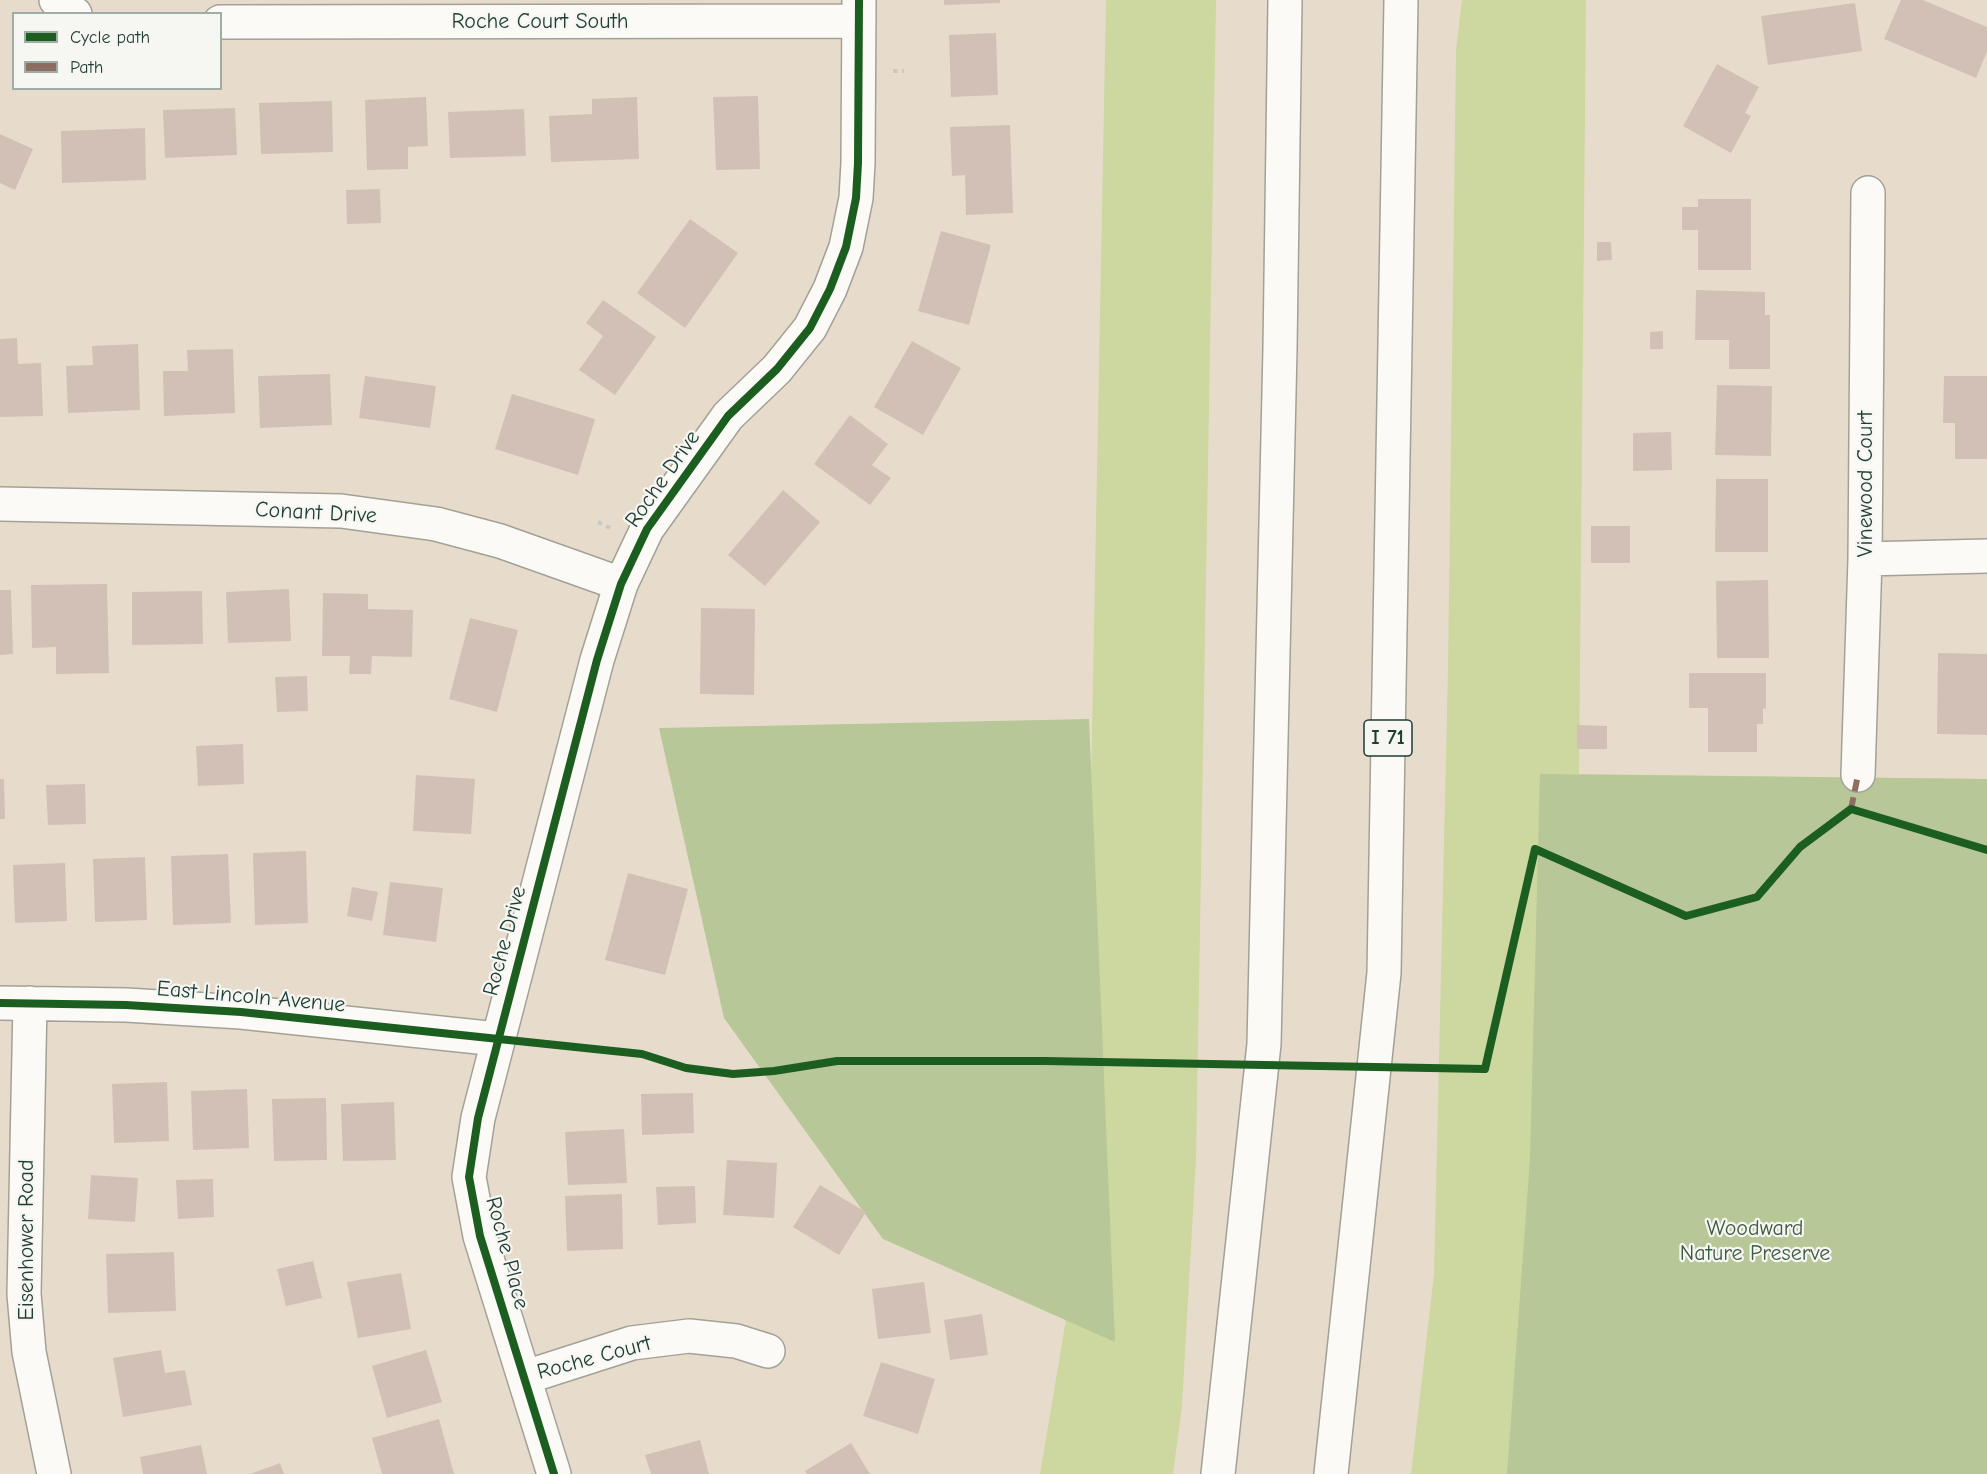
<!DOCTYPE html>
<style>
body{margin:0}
#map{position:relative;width:1987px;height:1474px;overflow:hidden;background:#e7dccc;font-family:"Comic Neue",sans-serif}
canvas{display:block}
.legend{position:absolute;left:12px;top:12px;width:210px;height:78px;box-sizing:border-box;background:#f6f6f2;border:2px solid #a0aca6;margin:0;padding:8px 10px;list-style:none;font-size:18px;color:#1f3d34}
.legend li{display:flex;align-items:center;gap:12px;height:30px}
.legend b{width:30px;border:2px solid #a0aca6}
</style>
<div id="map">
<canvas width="1987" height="1474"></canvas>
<ul class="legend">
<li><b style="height:8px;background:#1b5e20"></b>Cycle path</li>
<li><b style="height:8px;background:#8d6e63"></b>Path</li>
</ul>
</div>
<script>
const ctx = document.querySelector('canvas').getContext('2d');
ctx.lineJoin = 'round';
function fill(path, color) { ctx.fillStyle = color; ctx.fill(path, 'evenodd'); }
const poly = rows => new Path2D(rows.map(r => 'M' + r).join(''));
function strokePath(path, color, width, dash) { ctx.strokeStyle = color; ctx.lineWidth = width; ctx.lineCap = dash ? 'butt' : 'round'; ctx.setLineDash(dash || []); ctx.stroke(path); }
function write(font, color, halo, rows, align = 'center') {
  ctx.font = font + ' "Comic Neue",sans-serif'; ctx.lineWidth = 4.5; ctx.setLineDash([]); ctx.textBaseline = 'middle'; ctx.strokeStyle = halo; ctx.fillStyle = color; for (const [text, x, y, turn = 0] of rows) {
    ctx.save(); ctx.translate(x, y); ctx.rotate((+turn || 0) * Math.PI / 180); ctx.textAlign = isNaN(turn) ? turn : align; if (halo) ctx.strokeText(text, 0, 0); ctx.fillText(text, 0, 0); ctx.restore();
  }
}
const green = poly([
 [1106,0,1216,0,1196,1158,1182,1406,1173,1474,1040,1474,1092,1165,1090,834],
 [1462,0,1586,0,1579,774,1987,779,1987,1474,1411,1474,1434,1274,1448,669,1456,50]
]);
const forest = poly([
 [1089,719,1115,1342,883,1239,724,1018,659,728],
 [1540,774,1987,779,1987,1474,1507,1474,1530,1159]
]);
const building = poly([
 [944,0,1000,0,1000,3,944,5],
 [1901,0,1923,0,1987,27,1987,52,1976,78,1884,39],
 [1855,3,1862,51,1768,65,1761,16],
 [996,33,998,95,951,97,949,35],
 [1717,64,1759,87,1745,113,1751,116,1731,153,1683,126],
 [758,96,760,169,716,170,713,97],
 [426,97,428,146,408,147,408,169,367,170,365,100],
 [637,97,639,159,551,162,549,116,592,114,592,99],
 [332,101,333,152,261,154,259,103],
 [235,108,237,155,165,158,163,110],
 [524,109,526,156,450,158,448,112],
 [1010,125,1013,213,966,215,965,175,952,176,950,127],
 [145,128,146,180,62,183,61,131],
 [0,134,33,149,15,190,0,183],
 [380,189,381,223,347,224,346,190],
 [1698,199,1751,199,1751,270,1698,270,1698,230,1682,230,1682,207,1698,207],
 [690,219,738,253,685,328,637,293],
 [941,231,991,245,969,325,918,311],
 [1597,242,1611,242,1612,260,1597,261],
 [1696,290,1765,292,1765,315,1770,315,1770,369,1729,369,1729,340,1695,340],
 [603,300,656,337,615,395,579,370,603,336,586,323],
 [1663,331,1663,349,1650,349,1650,332],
 [17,338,18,364,41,363,43,416,0,417,0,339],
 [912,341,961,368,923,435,874,407],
 [138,344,140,410,68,413,66,366,93,365,92,346],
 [233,349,235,413,164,416,163,371,188,371,187,350],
 [330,374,332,425,260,428,258,376],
 [365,376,436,386,430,428,359,418],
 [1944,376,1987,376,1987,459,1955,459,1955,423,1943,423],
 [1717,385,1772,386,1771,456,1715,455],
 [512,394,595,419,578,475,495,449],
 [850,415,888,444,872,465,891,478,870,505,814,464],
 [1671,432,1672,470,1633,471,1633,433],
 [1716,479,1768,479,1768,552,1715,552],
 [783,490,820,522,765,586,728,555],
 [1591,526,1630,526,1630,563,1591,563],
 [1768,580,1769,658,1717,658,1716,581],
 [107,584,109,673,56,674,56,647,32,648,31,585],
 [289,589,291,641,228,643,226,592],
 [0,590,11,590,13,654,0,655],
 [202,591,203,644,132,645,132,592],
 [323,593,368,594,368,609,413,610,412,657,372,656,371,674,349,674,350,656,322,656],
 [701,608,755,609,754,695,700,694],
 [470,618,518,630,497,712,449,699],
 [1938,653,1987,654,1987,735,1937,734],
 [1689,673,1766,673,1766,709,1763,708,1763,724,1757,724,1757,752,1708,752,1708,708,1689,708],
 [307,676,308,711,277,712,275,677],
 [1577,725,1607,726,1607,749,1577,749],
 [243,744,244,784,198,786,196,746],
 [416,775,475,779,471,834,413,831],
 [0,779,4,779,5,819,0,819],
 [85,784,86,824,48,825,46,785],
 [306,851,308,923,255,925,253,853],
 [228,854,231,923,173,925,171,856],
 [145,857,147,920,95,922,93,859],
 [65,863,67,921,15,923,13,865],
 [628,873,688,889,665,975,605,960],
 [390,882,443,888,436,942,383,935],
 [352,887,378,892,372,921,347,916],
 [167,1082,169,1141,114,1143,112,1084],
 [247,1089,249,1148,193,1150,191,1091],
 [693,1093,694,1133,642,1135,641,1094],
 [326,1098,327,1160,274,1161,272,1099],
 [394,1102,396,1160,343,1161,341,1104],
 [624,1129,627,1183,568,1185,565,1132],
 [727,1160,777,1163,774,1218,723,1215],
 [91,1175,138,1178,135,1222,88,1219],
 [213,1179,214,1217,178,1219,176,1180],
 [820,1185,866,1212,839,1255,793,1227],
 [695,1186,696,1223,658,1225,656,1187],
 [622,1194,623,1249,567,1251,565,1196],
 [174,1252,176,1311,108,1313,106,1254],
 [313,1261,322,1298,286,1306,277,1269],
 [401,1273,411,1329,358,1338,347,1282],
 [924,1282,931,1333,878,1339,872,1289],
 [982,1314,988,1355,950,1360,944,1320],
 [161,1350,165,1373,185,1370,192,1405,123,1417,113,1358],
 [426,1350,442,1402,387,1418,372,1366],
 [881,1362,935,1379,918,1434,863,1416],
 [439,1419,454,1474,382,1474,372,1438],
 [700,1440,709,1474,651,1474,645,1455],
 [851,1443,870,1474,807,1474,805,1471],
 [201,1445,207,1474,143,1474,140,1457],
 [280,1463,284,1474,250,1474]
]);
const path = poly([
 [893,71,904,71],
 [598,522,610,528]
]);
const minor = poly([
 [56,0,75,14],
 [220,22,859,21],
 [0,504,341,511,436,524,500,541,621,584],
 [1865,559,1987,556],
 [1858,775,1865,559,1868,193],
 [0,1003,126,1005,241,1012,497,1039],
 [30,1003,24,1294,29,1352,54,1474],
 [526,1377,632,1343,689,1336,736,1341,768,1351],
 [554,1474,480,1236,469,1177,478,1118,597,660,621,584,647,529,728,416,777,369,810,328,830,289,846,247,856,198,858,163,859,0]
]);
const highway = poly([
 [1218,1474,1264,1044,1280,349,1285,0],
 [1331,1474,1384,973,1401,0]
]);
const quiet = poly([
 [1851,809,1858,775]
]);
const cycleway = poly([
 [0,1003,126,1005,241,1012,642,1054,686,1068,733,1074,774,1071,837,1061,1045,1061,1485,1069,1535,849,1686,916,1757,897,1800,847,1851,809,1987,850],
 [554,1474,480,1236,469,1177,478,1118,597,660,621,584,647,529,728,416,777,369,810,328,830,289,846,247,856,198,858,163,859,0]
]);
const shields = [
 [1388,738,48]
];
const shieldNames = [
 ["I 71",1388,738]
];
const streetNames = [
 ["Roche Court South",540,22],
 ["Roche Drive",663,479,-55],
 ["Vinewood Court",1866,484,-90],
 ["Conant Drive",316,513,3],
 ["Roche Drive",505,941,-75],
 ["East Lincoln Avenue",251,997,5],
 ["Eisenhower Road",27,1240,-90],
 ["Roche Place",507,1253,75],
 ["Roche Court",594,1358,-15]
];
const parkNames = [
 ["Woodward",1755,1229],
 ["Nature Preserve",1755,1254]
];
fill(green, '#ccd89f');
fill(forest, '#b7c797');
fill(building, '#d2c0b6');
strokePath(minor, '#a3a196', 36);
strokePath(highway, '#a3a196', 36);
strokePath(path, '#c9c9c4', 4, [4.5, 4.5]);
strokePath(minor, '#fbfaf7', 33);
strokePath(highway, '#fbfaf7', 33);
strokePath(quiet, '#8d6e63', 6, [12, 6]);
strokePath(cycleway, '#1b5e20', 8);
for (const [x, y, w] of shields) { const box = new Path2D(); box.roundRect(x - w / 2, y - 18, w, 36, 4.5); ctx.fillStyle = '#f6f6f2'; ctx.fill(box); strokePath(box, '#1f3d34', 1.5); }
write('bold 21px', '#1f3d34', null, shieldNames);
write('22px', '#1f3d34', '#f6f6f2', streetNames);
write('22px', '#3d5b42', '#f6f6f2', parkNames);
</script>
